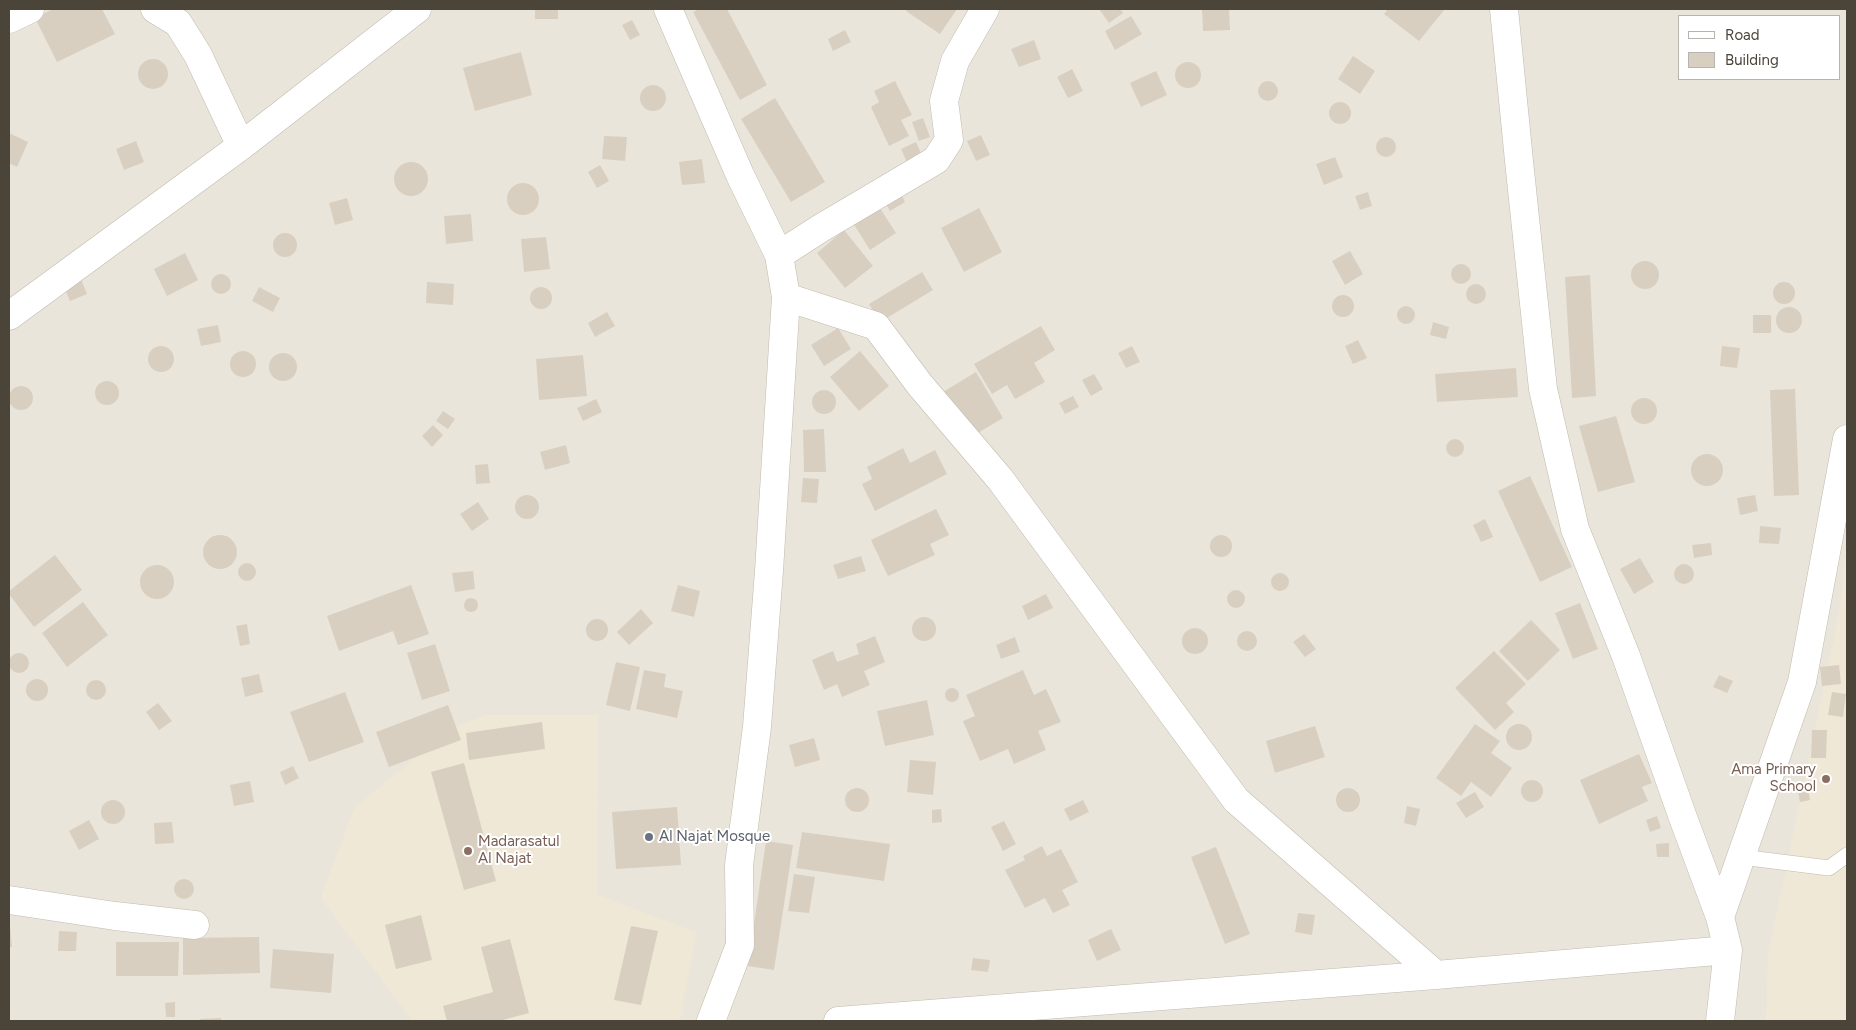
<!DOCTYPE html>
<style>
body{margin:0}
#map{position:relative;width:1856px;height:1030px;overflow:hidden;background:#f6f3ec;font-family:Figtree,sans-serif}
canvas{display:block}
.frame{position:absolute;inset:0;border:10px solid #4b4439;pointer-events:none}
.legend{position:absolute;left:1678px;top:15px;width:162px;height:65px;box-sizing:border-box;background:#fff;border:1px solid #b7b4b0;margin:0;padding:6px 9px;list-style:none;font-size:15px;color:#4b4439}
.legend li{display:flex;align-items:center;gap:10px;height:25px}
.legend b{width:25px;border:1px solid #b7b4b0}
</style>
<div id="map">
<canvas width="1856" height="1030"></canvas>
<div class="frame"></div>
<ul class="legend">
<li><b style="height:6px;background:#fff"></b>Road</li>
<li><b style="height:14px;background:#d8cfc1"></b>Building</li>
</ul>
</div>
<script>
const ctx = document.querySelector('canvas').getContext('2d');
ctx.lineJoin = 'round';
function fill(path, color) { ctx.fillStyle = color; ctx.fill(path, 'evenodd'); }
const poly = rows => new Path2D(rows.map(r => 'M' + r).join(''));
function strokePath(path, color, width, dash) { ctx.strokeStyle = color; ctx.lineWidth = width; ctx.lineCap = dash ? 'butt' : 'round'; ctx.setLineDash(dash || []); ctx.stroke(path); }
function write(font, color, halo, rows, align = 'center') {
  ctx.font = font + ' Figtree,sans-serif'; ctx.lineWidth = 4; ctx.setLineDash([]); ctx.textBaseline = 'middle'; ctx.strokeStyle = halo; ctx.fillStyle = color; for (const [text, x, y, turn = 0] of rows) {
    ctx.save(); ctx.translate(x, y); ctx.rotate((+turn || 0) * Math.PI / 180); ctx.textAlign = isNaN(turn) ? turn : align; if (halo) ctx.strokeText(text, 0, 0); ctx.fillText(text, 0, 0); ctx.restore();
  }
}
const residential = poly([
 [9,9,1847,9,1847,1021,9,1021],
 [1680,16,1840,16,1840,79,1680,79]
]);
const education = poly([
 [1847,528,1847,1021,1766,1021,1768,955,1841,604],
 [485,715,598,715,597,895,696,932,680,1021,412,1021,321,898,354,808,452,728]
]);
const building = poly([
 [53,9,102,9,115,34,57,62,35,18],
 [535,9,558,9,558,19,535,19],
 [699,9,727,9,767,85,740,100,693,12],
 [907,9,957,9,940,34,906,11],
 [1099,9,1120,9,1123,13,1109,23],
 [1202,9,1229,9,1230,30,1203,31],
 [1388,9,1445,9,1419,41,1384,14],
 [1131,16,1142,34,1115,50,1105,31],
 [632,20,640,35,630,40,622,25],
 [845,30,851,42,833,51,828,39],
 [1034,40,1041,59,1019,67,1011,49],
 [521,52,532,95,475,111,463,68],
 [1353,56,1375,71,1360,94,1338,79],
 '138 74a15 15 0 1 1 30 0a15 15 0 1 1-30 0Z',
 '1175 75a13 13 0 1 1 26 0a13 13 0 1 1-26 0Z',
 [1072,69,1083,91,1068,98,1057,77],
 [1156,71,1167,95,1141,107,1130,83],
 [895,81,912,115,901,120,909,136,889,146,871,107,879,102,874,91],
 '1258 91a10 10 0 1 1 20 0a10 10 0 1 1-20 0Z',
 '640 98a13 13 0 1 1 26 0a13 13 0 1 1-26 0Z',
 [775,98,825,182,791,202,741,119],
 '1329 113a11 11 0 1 1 22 0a11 11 0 1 1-22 0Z',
 [923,118,930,137,919,141,912,122],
 [9,133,28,142,17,167,9,163],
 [981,135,990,155,976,161,967,141],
 [604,136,627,137,625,161,602,159],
 '1376 147a10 10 0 1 1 20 0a10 10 0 1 1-20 0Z',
 [136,141,144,162,124,170,116,149],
 [916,142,924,160,909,167,901,149],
 [1335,157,1343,177,1324,185,1316,164],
 [702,159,705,183,682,185,679,162],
 '394 179a17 17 0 1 1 34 0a17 17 0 1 1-34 0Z',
 [600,165,609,181,597,188,588,172],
 '507 199a16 16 0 1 1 32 0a16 16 0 1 1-32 0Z',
 [899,190,905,202,890,211,883,199],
 [1368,192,1372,206,1360,210,1355,196],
 [347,198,353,220,335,225,329,203],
 [876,202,896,233,870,250,850,218],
 [979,208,1002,252,964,272,941,228],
 [471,214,473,241,446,244,444,216],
 [844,230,873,266,845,288,817,253],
 '273 245a12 12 0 1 1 24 0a12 12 0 1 1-24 0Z',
 [546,237,550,269,524,272,521,239],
 [1350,251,1363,274,1345,285,1332,261],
 [185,253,198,280,167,296,154,269],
 '1631 275a14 14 0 1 1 28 0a14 14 0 1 1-28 0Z',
 '1451 274a10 10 0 1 1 20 0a10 10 0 1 1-20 0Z',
 [922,272,933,290,880,322,869,304],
 '211 284a10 10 0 1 1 20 0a10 10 0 1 1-20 0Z',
 [1590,275,1596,396,1572,398,1565,277],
 [80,277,87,294,70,301,63,284],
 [427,282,454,284,453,305,426,303],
 '1773 293a11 11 0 1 1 22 0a11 11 0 1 1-22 0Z',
 '1466 294a10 10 0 1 1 20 0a10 10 0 1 1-20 0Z',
 '530 298a11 11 0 1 1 22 0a11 11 0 1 1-22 0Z',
 [259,287,280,298,273,312,252,301],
 '1332 306a11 11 0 1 1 22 0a11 11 0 1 1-22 0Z',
 '1397 315a9 9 0 1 1 18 0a9 9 0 1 1-18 0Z',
 '1776 320a13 13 0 1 1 26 0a13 13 0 1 1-26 0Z',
 [607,312,615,326,595,337,588,323],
 [1753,315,1771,315,1771,333,1753,333],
 [1433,322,1449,327,1446,339,1430,335],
 [218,325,221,342,201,346,197,329],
 [1041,326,1055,350,1034,363,1045,382,1015,399,1007,385,992,394,974,364],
 [838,328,851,349,824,366,811,345],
 [1358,340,1367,358,1353,364,1345,346],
 '148 359a13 13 0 1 1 26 0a13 13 0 1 1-26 0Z',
 [1132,346,1140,362,1126,368,1118,353],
 [1722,346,1740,348,1737,368,1720,366],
 [860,351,889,386,859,411,830,377],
 '230 364a13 13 0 1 1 26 0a13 13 0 1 1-26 0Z',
 '269 367a14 14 0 1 1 28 0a14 14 0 1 1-28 0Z',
 [583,355,587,396,539,400,536,359],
 [1516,368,1518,397,1437,402,1435,374],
 [976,372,1003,418,971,437,943,392],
 [1094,374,1103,389,1091,396,1082,380],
 '95 393a12 12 0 1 1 24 0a12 12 0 1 1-24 0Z',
 '9 398a12 12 0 1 1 24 0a12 12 0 1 1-24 0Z',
 [1795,389,1799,495,1774,496,1770,390],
 '812 402a12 12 0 1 1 24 0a12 12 0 1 1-24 0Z',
 [1073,396,1079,407,1065,414,1059,403],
 '1631 411a13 13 0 1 1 26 0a13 13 0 1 1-26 0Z',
 [596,399,602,412,583,421,577,408],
 [443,411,455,419,448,429,436,421],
 [1616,416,1635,482,1598,492,1579,426],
 [433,425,443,435,432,447,422,436],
 [824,429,826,472,804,472,803,430],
 '1446 448a9 9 0 1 1 18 0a9 9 0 1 1-18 0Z',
 [566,445,570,463,545,470,540,452],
 [903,448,910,463,935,450,947,474,875,511,862,484,872,479,867,467],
 '1691 470a16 16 0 1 1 32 0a16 16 0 1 1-32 0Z',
 [488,464,490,483,476,484,475,465],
 [1530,476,1572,567,1540,582,1498,491],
 [803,478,819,479,817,503,801,502],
 [1755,495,1758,511,1740,515,1737,498],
 '515 507a12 12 0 1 1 24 0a12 12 0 1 1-24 0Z',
 [478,502,489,519,472,531,460,514],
 [936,509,949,535,930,544,935,555,888,576,871,540],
 [1485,519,1493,537,1481,542,1473,525],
 [1760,526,1781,528,1779,544,1759,543],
 '1210 546a11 11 0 1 1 22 0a11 11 0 1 1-22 0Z',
 '203 552a17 17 0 1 1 34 0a17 17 0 1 1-34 0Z',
 [1711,543,1712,555,1694,558,1692,545],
 [55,555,82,590,34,627,9,594,9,591],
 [861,556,866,571,838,579,833,565],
 [1640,558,1654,582,1634,594,1620,569],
 '238 572a9 9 0 1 1 18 0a9 9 0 1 1-18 0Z',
 '1674 574a10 10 0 1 1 20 0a10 10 0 1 1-20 0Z',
 '140 582a17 17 0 1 1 34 0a17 17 0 1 1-34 0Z',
 [473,571,475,589,455,592,452,573],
 '1271 582a9 9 0 1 1 18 0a9 9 0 1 1-18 0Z',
 [411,585,429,634,398,645,393,631,339,651,327,616],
 [678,585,700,591,694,617,671,611],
 '1227 599a9 9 0 1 1 18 0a9 9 0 1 1-18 0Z',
 [1046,594,1053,608,1028,620,1022,606],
 '464 605a7 7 0 1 1 14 0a7 7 0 1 1-14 0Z',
 [83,602,108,635,67,667,42,633],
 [1580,603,1598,649,1573,659,1555,613],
 [641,609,653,623,629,645,617,632],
 '912 629a12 12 0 1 1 24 0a12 12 0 1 1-24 0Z',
 '586 630a11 11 0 1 1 22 0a11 11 0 1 1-22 0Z',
 [1531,620,1560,650,1528,681,1499,651],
 [247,624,250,644,240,646,236,626],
 '1182 641a13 13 0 1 1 26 0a13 13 0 1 1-26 0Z',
 '1237 641a10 10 0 1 1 20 0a10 10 0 1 1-20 0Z',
 [1304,634,1316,649,1305,657,1293,642],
 [875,636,885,662,864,671,870,685,842,697,837,684,824,690,812,660,833,651,837,662,859,654,856,644],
 [1015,637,1020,652,1001,659,996,645],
 [435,644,450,691,422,700,407,653],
 [1494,651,1526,684,1506,703,1514,712,1495,730,1455,688],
 '9 663a10 10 0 1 1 20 0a10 10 0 1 1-20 0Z',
 [616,662,640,667,630,711,606,705],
 [1839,665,1841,684,1822,686,1820,667],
 [644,670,666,674,664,687,683,691,677,718,636,709],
 [1023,670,1034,695,1046,689,1061,722,1038,731,1046,750,1014,764,1008,749,980,761,963,721,975,716,966,695],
 [259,674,263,692,245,697,241,678],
 [1719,675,1733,681,1727,693,1713,687],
 '26 690a11 11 0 1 1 22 0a11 11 0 1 1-22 0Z',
 '86 690a10 10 0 1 1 20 0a10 10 0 1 1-20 0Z',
 '945 695a7 7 0 1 1 14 0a7 7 0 1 1-14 0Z',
 [345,692,364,742,309,762,290,712],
 [1832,692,1846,694,1843,717,1828,715],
 [927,700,934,735,885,746,877,711],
 [158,703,172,721,159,730,146,712],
 [448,705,461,740,389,767,376,732],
 [542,722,545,749,469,760,466,733],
 [1475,724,1500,741,1491,753,1512,768,1491,797,1471,782,1461,796,1436,778],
 '1506 737a13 13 0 1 1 26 0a13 13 0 1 1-26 0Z',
 [1315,726,1325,757,1275,773,1266,741],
 [1812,730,1827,730,1826,758,1811,758],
 [814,738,820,760,795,767,789,745],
 [1639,754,1652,783,1642,787,1648,801,1599,824,1580,780],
 [910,760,936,762,933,795,907,792],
 [464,763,496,881,464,890,431,772],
 [293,766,299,778,285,785,280,772],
 '1521 791a11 11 0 1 1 22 0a11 11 0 1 1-22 0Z',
 [250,781,254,802,234,806,230,785],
 '845 800a12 12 0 1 1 24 0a12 12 0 1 1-24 0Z',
 '1336 800a12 12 0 1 1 24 0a12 12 0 1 1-24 0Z',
 [1808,789,1810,800,1800,802,1798,791],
 [1475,792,1484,807,1466,818,1456,803],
 [1083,800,1089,812,1070,821,1064,809],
 '101 812a12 12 0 1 1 24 0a12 12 0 1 1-24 0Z',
 [1407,806,1420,809,1416,826,1404,823],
 [677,807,681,865,616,869,612,812],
 [941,809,942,822,932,823,932,810],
 [1657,816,1661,828,1650,832,1646,820],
 [89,820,99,839,79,850,69,831],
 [1004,821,1016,844,1003,851,991,827],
 [172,822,174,843,155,844,154,823],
 [802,832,890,844,884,881,796,868],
 [766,841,793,845,774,970,748,966],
 [1669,843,1669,857,1657,857,1656,844],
 [1042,846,1047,856,1061,849,1078,882,1062,890,1070,905,1053,913,1045,898,1025,908,1005,870,1025,860,1023,856],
 [1216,847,1250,934,1225,944,1191,857],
 [794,874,815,877,809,913,788,911],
 '174 889a10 10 0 1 1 20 0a10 10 0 1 1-20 0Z',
 [1298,913,1315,915,1312,935,1295,932],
 [421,915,432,960,396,969,385,925],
 [9,925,10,925,12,947,9,947],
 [631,926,658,931,641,1005,614,1000],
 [1111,929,1121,950,1097,961,1088,940],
 [59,931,77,932,76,951,58,951],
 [259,937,260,973,183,975,183,938],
 [510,939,529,1013,499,1021,447,1021,443,1006,493,992,481,947],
 [116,942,179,942,178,976,116,976],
 [273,949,334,954,331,993,270,988],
 [973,958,990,960,988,972,971,970],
 [175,1002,175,1017,166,1017,165,1003],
 [221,1018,221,1021,200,1021,200,1019]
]);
const lane = poly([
 [1741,857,1829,868,1847,855]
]);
const street = poly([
 [155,9,178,23,198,55,241,146],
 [668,9,740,175,779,255,786,297,769,571,757,727,739,865,740,945,711,1021],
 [1504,9,1519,161,1543,389,1575,529,1626,656,1682,815,1720,917],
 [9,19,30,9],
 [779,255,821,228,936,160,949,140,944,101,955,61,985,9],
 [786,297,876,326,920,385,1000,479,1236,800,1436,975,1728,950],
 [9,316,241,146,417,9],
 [9,900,115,916,195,925],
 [838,1021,1436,975],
 [1720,1021,1728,950,1720,917,1802,682,1847,439]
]);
const markers = [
 [1826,779,5,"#8d6e63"],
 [649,837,5,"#6b7280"],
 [468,851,5,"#8d6e63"]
];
const educationNames = [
 ["Ama Primary",1816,770],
 ["School",1816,787],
 ["Madarasatul",478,842,"left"],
 ["Al Najat",478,859,"left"]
];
const worshipNames = [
 ["Al Najat Mosque",659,837]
];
fill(residential, '#eae5da');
fill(education, '#efe8d6');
fill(building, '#d8cfc1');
strokePath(lane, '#c2bbae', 16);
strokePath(street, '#c2bbae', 29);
strokePath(lane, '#fff', 15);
strokePath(street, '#fff', 28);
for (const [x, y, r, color] of markers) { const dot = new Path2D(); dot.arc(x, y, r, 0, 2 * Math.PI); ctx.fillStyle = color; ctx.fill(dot); strokePath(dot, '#fff', 2); }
write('15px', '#785e54', '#fff', educationNames, 'right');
write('15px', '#5b616d', '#fff', worshipNames, 'left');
</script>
